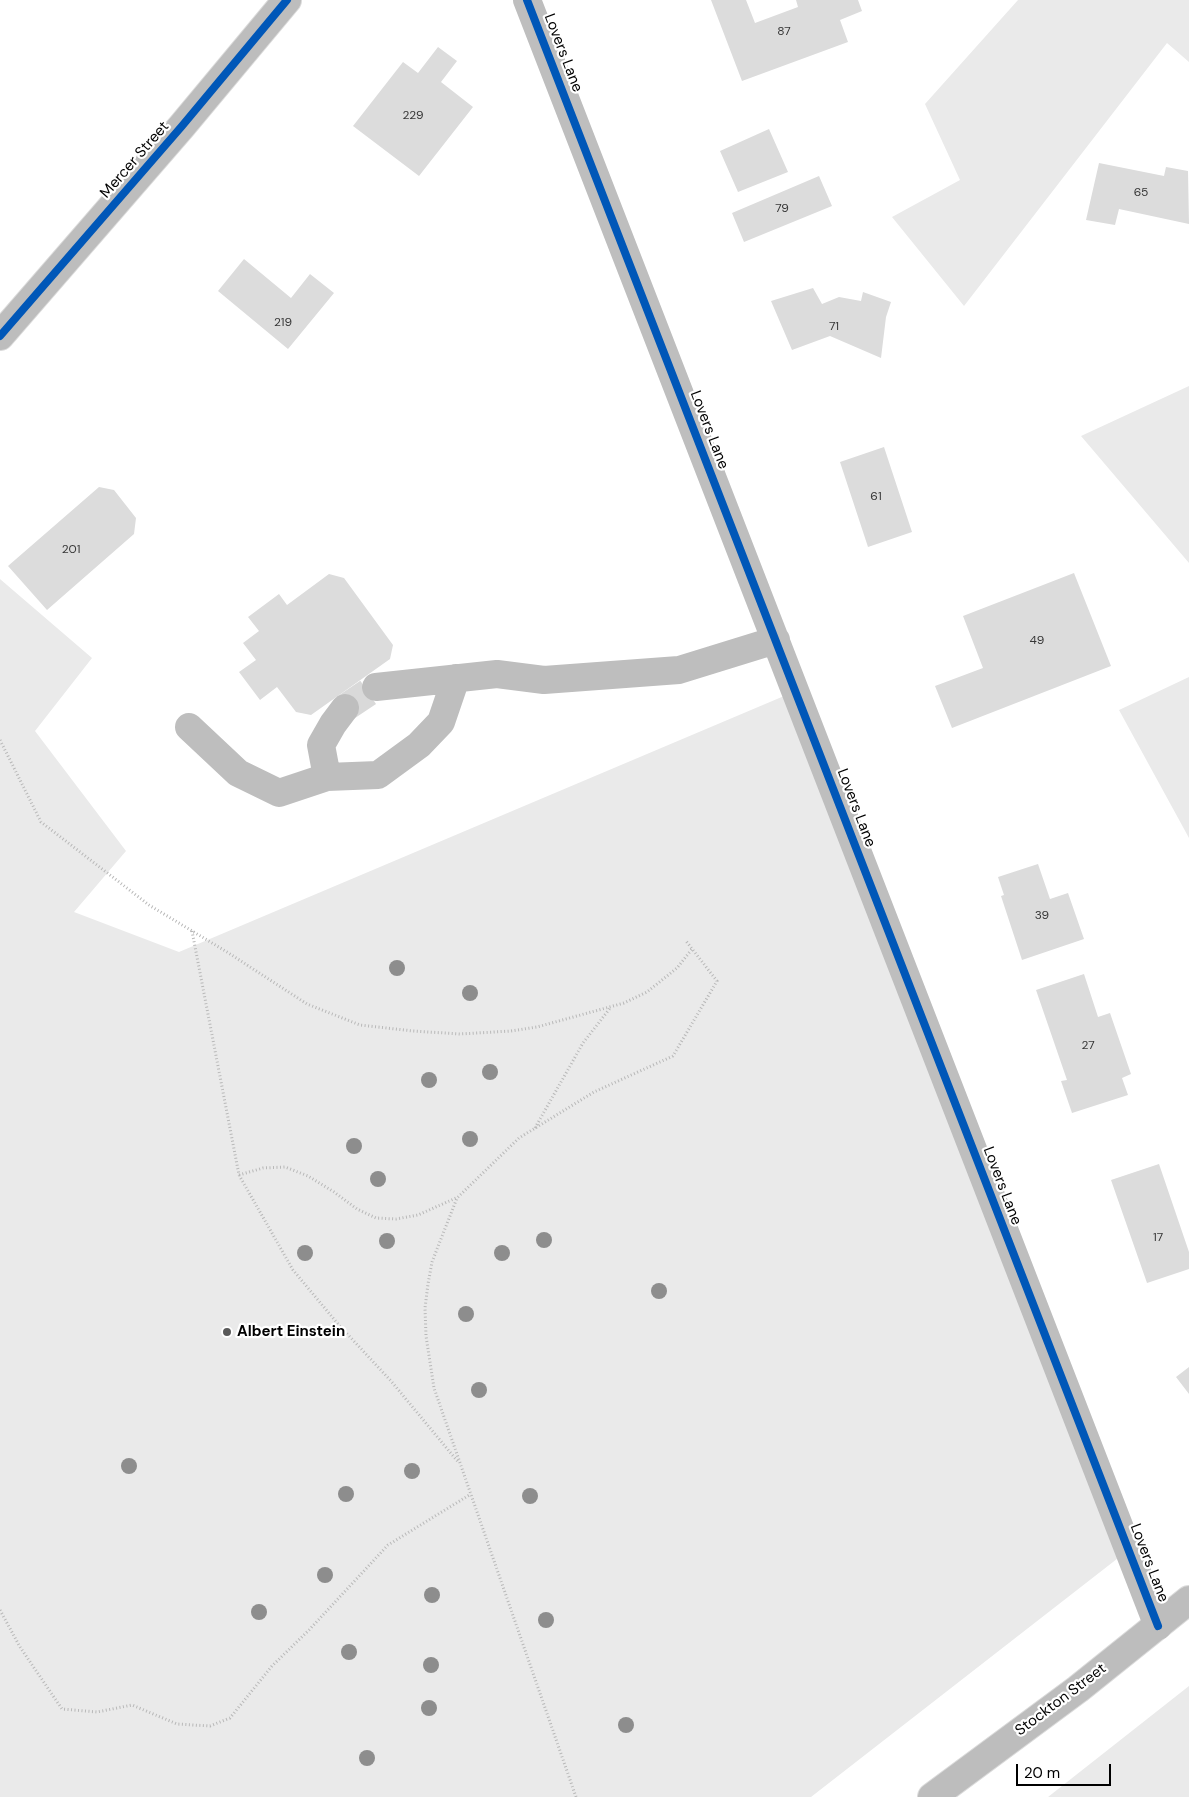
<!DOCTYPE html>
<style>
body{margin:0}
#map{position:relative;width:1189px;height:1797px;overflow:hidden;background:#fff;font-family:"DM Sans",sans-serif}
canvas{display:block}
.scale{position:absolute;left:1016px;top:1764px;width:95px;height:22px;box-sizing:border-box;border:2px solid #000;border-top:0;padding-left:6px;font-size:15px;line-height:18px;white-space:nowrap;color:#000;-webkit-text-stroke:4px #fff;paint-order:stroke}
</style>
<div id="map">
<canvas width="1189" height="1797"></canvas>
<div class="scale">20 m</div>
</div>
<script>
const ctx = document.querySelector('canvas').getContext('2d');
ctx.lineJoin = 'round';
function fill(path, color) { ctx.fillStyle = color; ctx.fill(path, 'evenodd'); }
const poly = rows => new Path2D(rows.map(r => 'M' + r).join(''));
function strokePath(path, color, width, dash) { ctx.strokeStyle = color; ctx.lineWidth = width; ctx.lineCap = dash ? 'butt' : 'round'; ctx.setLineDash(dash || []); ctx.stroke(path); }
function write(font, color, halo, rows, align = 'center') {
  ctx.font = font + ' "DM Sans",sans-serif'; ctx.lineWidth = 4.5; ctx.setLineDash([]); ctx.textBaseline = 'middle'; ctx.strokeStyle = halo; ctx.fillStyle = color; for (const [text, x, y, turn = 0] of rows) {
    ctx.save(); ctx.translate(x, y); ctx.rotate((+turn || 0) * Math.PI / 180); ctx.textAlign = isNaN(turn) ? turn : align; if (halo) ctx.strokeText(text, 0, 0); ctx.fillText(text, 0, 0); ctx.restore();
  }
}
const green = poly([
 [1018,0,1189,0,1189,62,1167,43,964,306,892,217,960,180,925,104],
 [1189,386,1189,563,1081,436],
 [0,579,92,658,35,731,126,851,74,912,179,952,803,688,1131,1548,811,1797,0,1797],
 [1189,677,1189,838,1119,710],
 [1189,1686,1189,1797,1048,1797]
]);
const building = poly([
 [711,0,746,0,755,23,798,7,796,0,858,0,862,11,840,20,848,42,742,81],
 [438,47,457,61,441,82,473,107,419,176,353,126,403,62,418,73],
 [769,129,788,172,738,192,720,151],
 [1099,163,1164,176,1166,167,1188,171,1189,224,1119,209,1115,225,1086,220],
 [819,176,832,206,744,242,732,213],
 [244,259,291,298,310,274,334,293,288,349,218,291],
 [813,288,822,304,839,297,861,301,863,292,891,302,886,317,881,358,830,336,792,350,771,301],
 [884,447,912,532,868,547,840,462],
 [99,487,114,490,136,518,134,534,47,610,8,566],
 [1074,573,1111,666,952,728,935,686,983,668,963,616],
 [329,574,344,578,393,645,390,659,311,715,296,712,277,687,260,700,239,672,256,660,243,643,259,631,248,617,279,594,287,605],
 [1038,864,1050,899,1068,893,1084,939,1022,960,1001,896,1004,895,998,877],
 [1084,974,1098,1017,1110,1013,1131,1074,1122,1078,1128,1095,1072,1113,1061,1081,1067,1080,1036,990],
 [1159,1164,1189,1252,1189,1269,1147,1283,1111,1180],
 [1189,1367,1189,1394,1176,1377]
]);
const minorTunnel = poly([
 [345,708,376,687]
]);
const path = poly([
 [0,740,41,822,149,905,227,952,307,1004,360,1025,413,1031,460,1034,511,1031,537,1027,624,1003,647,992,677,968,692,949],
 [192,931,239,1175,293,1270,338,1324,391,1381,459,1463],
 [535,1128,583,1043,611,1007],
 [239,1175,263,1168,285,1167,308,1176,334,1192,357,1209,376,1218,396,1219,418,1215,456,1198],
 [0,1610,20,1647,62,1709,97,1712,132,1705,177,1724,210,1726,230,1718,272,1666,309,1630,388,1545,471,1494],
 [576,1797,434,1388,426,1336,425,1308,428,1284,432,1262,457,1198,519,1138,594,1092,673,1056,717,981,686,941]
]);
const minor = poly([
 [527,0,1158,1626],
 [376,687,497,674,544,680,679,670,776,640],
 [345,708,333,724,321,745,327,777,378,775,419,745,441,722,456,678],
 [189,727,238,773,279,793,327,777]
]);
const major = poly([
 [0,336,182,126,287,0]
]);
const highway = poly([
 [932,1797,1078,1689,1189,1600]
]);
const cycleway = poly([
 [527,0,1158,1626],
 [0,336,182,126,287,0]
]);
const trees = [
 [397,968],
 [470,993],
 [490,1072],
 [429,1080],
 [470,1139],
 [354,1146],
 [378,1179],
 [544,1240],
 [387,1241],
 [305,1253],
 [502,1253],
 [659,1291],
 [466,1314],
 [479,1390],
 [129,1466],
 [412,1471],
 [346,1494],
 [530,1496],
 [325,1575],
 [432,1595],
 [259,1612],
 [546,1620],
 [349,1652],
 [431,1665],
 [429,1708],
 [626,1725],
 [367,1758]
];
const markers = [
 [227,1332,5,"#595959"]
];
const numberNames = [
 ["87",784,32],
 ["229",413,116],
 ["65",1141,193],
 ["79",782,209],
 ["219",283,323],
 ["71",834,327],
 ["61",876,497],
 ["201",71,550],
 ["49",1037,641],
 ["39",1042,916],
 ["27",1088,1046],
 ["17",1158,1238]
];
const streetNames = [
 ["Lovers Lane",563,53,69],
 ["Mercer Street",135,160,-49],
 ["Lovers Lane",709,430,69],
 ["Lovers Lane",856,808,69],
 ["Lovers Lane",1002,1186,69],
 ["Lovers Lane",1149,1563,69],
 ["Stockton Street",1061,1700,-37]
];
const poiNames = [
 ["Albert Einstein",237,1332]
];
fill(green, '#eaeaea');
fill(building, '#dcdcdc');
strokePath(minorTunnel, '#d9d9d9', 28, [28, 14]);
strokePath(major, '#dbdbdb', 30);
strokePath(highway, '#dbdbdb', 30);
strokePath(path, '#b8b8b8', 3, [1, 2.5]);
strokePath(minor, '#bebebe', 28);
strokePath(major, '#bdbdbd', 28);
strokePath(highway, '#bdbdbd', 28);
strokePath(cycleway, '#0057b8', 8);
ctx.fillStyle = '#8d8d8d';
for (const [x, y] of trees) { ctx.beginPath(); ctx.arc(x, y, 8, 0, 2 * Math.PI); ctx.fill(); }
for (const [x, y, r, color] of markers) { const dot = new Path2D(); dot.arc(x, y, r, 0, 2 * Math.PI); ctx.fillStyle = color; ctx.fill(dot); strokePath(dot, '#fff', 2); }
write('12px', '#373737', null, numberNames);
write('15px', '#000', '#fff', streetNames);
write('bold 15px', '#000', '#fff', poiNames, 'left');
</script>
